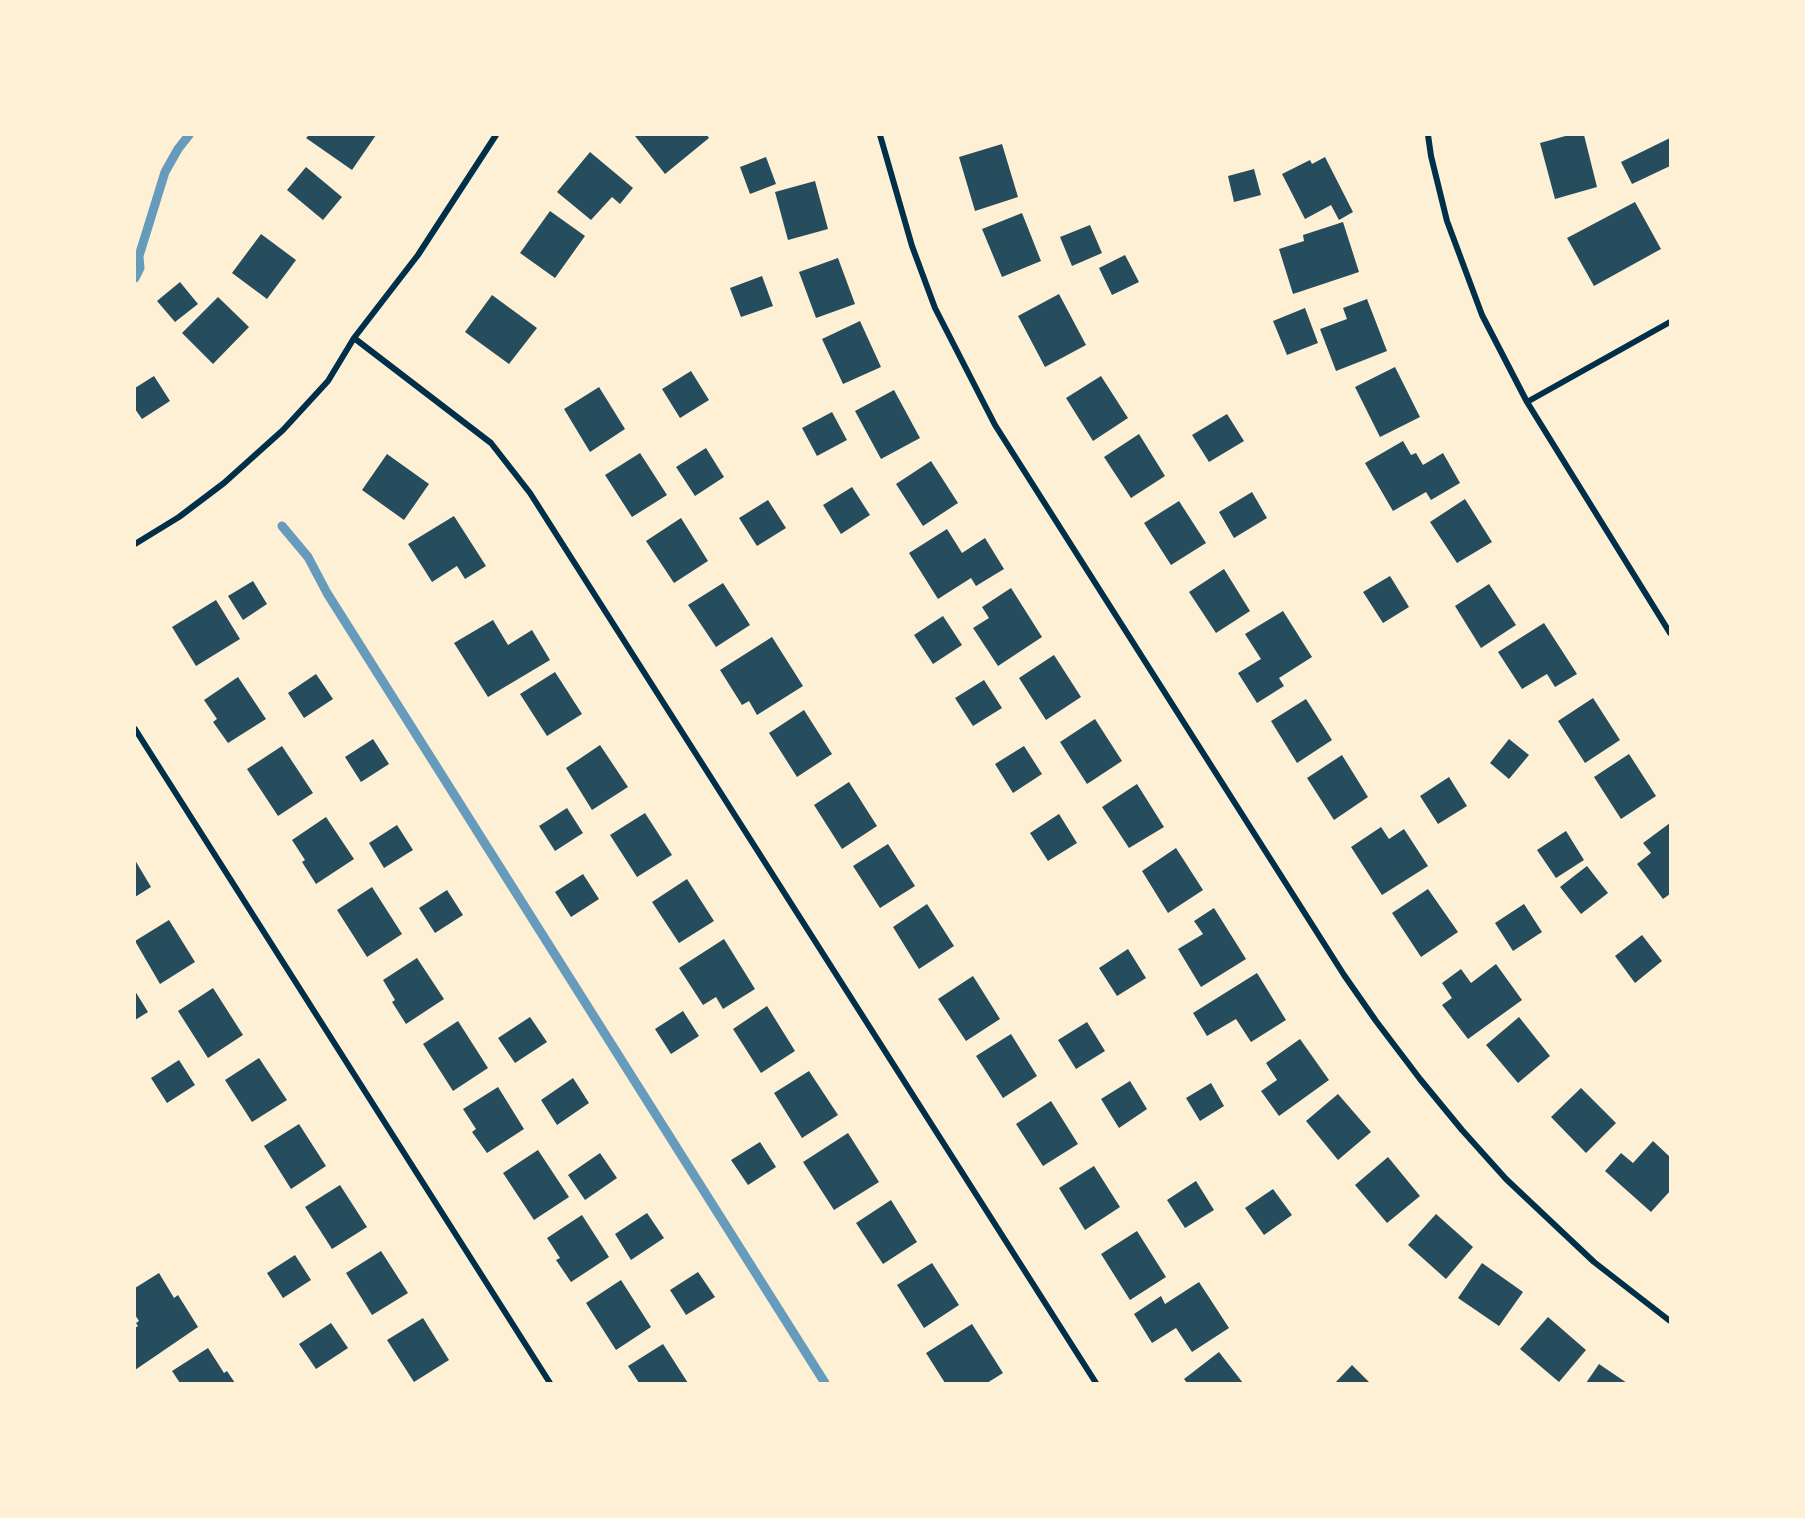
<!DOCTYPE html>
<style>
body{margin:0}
#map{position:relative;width:1805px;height:1518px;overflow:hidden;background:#fdf0d5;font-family:"IBM Plex Sans",sans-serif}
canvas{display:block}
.frame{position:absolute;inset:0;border:136px solid #fdf0d5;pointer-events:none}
</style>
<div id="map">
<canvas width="1805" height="1518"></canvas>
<div class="frame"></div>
</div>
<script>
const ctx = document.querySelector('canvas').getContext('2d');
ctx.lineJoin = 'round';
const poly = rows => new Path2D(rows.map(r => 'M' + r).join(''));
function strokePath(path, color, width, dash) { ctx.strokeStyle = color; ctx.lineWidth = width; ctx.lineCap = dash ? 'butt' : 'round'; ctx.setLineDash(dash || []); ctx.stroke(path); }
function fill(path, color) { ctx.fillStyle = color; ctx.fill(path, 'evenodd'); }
const stream = poly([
 [135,278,140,268,139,256,165,172,178,149,189,135],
 [282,526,308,557,327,593,825,1383]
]);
const building = poly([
 [309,135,376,135,352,170,306,138],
 [637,135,707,135,709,138,665,174,635,136],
 [1569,135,1584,135,1597,187,1555,199,1540,143],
 [1670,138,1670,166,1632,184,1621,162],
 [1002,144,1018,197,975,211,959,157],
 [590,152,633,188,620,204,612,197,591,220,557,192],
 [766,157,776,184,750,194,740,167],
 [1325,157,1353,212,1339,220,1331,205,1305,219,1282,174,1310,160,1312,164],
 [306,167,342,197,323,220,287,190],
 [1254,169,1261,195,1234,202,1228,176],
 [815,181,828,229,788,240,775,192],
 [1635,202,1661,249,1594,286,1567,238],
 [550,211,585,236,555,278,520,253],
 [1022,213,1041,261,1002,277,982,229],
 [1343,222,1359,272,1293,294,1279,249,1304,241,1303,235],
 [1090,225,1102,253,1072,266,1060,237],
 [261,234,296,260,267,299,232,273],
 [1125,255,1139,282,1112,295,1099,268],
 [838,258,855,304,816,318,799,272],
 [762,276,773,306,741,317,730,288],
 [180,282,198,304,175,322,157,301],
 [1059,294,1086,345,1045,367,1018,316],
 [492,295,537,328,509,364,465,332],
 [218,297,249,327,213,364,182,333],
 [1367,299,1387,351,1336,371,1320,329,1347,319,1343,308],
 [1305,308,1318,343,1287,355,1273,321],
 [860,321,881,367,843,384,822,339],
 [1395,367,1420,417,1380,437,1355,387],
 [691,371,709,400,680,418,662,389],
 [154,376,170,401,142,419,135,409,135,388],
 [1101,376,1128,418,1093,441,1066,398],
 [599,387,625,429,590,452,564,409],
 [894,390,920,438,881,459,855,411],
 [832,412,847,440,817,456,802,428],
 [1227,414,1244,441,1209,462,1192,435],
 [1139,434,1165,476,1131,498,1104,457],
 [1403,441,1411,455,1416,453,1423,465,1443,453,1460,483,1431,500,1426,492,1393,511,1365,463],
 [706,448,724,477,695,496,676,467],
 [640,453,667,495,632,517,605,475],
 [387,454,429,484,404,520,362,490],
 [931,461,958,503,923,526,896,484],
 [852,487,870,515,841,534,823,505],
 [1252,492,1267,518,1234,538,1219,512],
 [1465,499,1492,542,1457,563,1430,522],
 [768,500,786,528,757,546,739,518],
 [1179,501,1206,543,1171,565,1144,523],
 [454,516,486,566,465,579,457,566,432,582,408,544],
 [681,518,708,561,674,583,646,541],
 [947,529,962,553,985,538,1004,569,976,586,971,578,938,599,909,553],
 [1224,569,1250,611,1216,633,1189,592],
 [1390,576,1409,607,1383,623,1363,592],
 [253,581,267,604,243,620,228,596],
 [723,583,750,625,716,647,688,605],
 [1489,584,1516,625,1481,648,1455,606],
 [1011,588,1042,637,998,666,973,628,989,618,982,607],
 [216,600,240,639,196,666,172,627],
 [1283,611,1312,657,1279,678,1284,686,1257,703,1238,673,1261,659,1245,634],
 [943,616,962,645,933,664,914,635],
 [493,620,508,645,532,630,550,660,488,697,454,643],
 [1544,623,1577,674,1555,687,1547,674,1522,689,1498,652],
 [772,637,803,686,757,715,749,701,742,705,720,670],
 [1054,655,1081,697,1046,720,1019,678],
 [555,672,582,714,547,736,520,694],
 [316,674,333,699,304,718,288,693],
 [238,677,266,719,228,743,213,722,217,719,204,700],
 [984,680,1002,708,973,726,955,698],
 [1593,698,1620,740,1585,763,1558,721],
 [1306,699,1332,740,1297,763,1271,721],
 [804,710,832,754,797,777,769,733],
 [1095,719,1122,761,1087,784,1060,742],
 [373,739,389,764,361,782,345,757],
 [1509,739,1529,755,1509,779,1490,763],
 [600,745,628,787,592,810,566,768],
 [282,746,313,793,278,816,247,769],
 [1024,746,1042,774,1013,793,995,764],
 [1629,754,1656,796,1621,819,1594,777],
 [1342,755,1368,797,1334,820,1307,778],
 [1449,777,1467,806,1438,824,1420,796],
 [849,782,877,826,842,849,814,805],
 [1137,784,1164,827,1129,848,1102,807],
 [567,808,583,833,555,851,539,826],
 [645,813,672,855,637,877,610,835],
 [1059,814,1077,843,1048,861,1030,833],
 [326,817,354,859,316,884,302,862,305,860,292,840],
 [1670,823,1670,894,1663,899,1637,864,1651,853,1643,843],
 [397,825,413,850,384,868,369,843],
 [1381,827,1389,839,1404,829,1428,866,1382,895,1351,847],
 [1566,831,1584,860,1556,878,1537,850],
 [888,844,915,886,880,908,853,866],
 [1176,848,1203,890,1168,913,1142,871],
 [135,860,151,887,135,897],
 [1587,866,1608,893,1581,914,1560,887],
 [583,874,599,899,571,917,555,892],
 [687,879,714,921,679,943,652,902],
 [372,887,402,934,367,957,337,910],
 [1428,889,1458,932,1421,957,1392,913],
 [447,890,463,915,435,933,419,908],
 [927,904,954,946,919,969,893,927],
 [1524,904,1542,932,1513,951,1495,923],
 [1214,908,1246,959,1201,987,1178,949,1203,934,1194,921],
 [169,920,195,962,160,984,135,941],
 [1642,935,1662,961,1635,983,1615,956],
 [724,939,755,989,723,1009,716,997,703,1005,679,968],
 [1128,949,1146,978,1117,996,1099,968],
 [417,958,444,999,406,1024,392,1002,395,1000,383,980],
 [1496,964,1522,1000,1468,1039,1442,1005,1452,998,1442,983,1461,969,1471,983],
 [1257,973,1286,1020,1251,1042,1236,1019,1207,1036,1193,1013],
 [973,976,1000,1019,966,1041,938,999],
 [213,988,243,1035,208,1058,178,1011],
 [135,991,148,1012,135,1020],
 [767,1006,795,1051,761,1073,733,1029],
 [683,1011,699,1036,671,1054,655,1029],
 [530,1017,547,1042,515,1063,498,1038],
 [1519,1017,1550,1056,1518,1083,1486,1045],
 [458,1021,488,1068,453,1091,423,1044],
 [1087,1022,1105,1051,1076,1069,1058,1040],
 [1011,1034,1037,1076,1003,1098,976,1056],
 [1300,1039,1329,1080,1279,1116,1261,1091,1277,1080,1266,1063],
 [259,1058,287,1100,252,1122,225,1080],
 [179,1060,195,1085,167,1103,151,1078],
 [809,1071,838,1115,802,1138,774,1093],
 [573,1078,589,1103,557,1125,541,1100],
 [1130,1081,1147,1109,1119,1128,1101,1099],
 [1211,1083,1224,1106,1200,1121,1186,1098],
 [498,1087,524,1129,487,1153,472,1132,476,1129,463,1109],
 [1581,1088,1616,1123,1586,1153,1551,1117],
 [1338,1094,1371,1132,1338,1160,1306,1121],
 [1051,1101,1078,1144,1043,1166,1016,1124],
 [299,1124,326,1166,291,1189,264,1146],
 [848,1133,879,1182,834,1210,803,1162],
 [1653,1141,1670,1157,1670,1191,1651,1212,1605,1171,1621,1153,1633,1163],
 [760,1142,776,1167,748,1185,731,1160],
 [538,1150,569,1197,534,1220,503,1173],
 [600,1153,617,1178,585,1200,568,1175],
 [1388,1157,1420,1196,1387,1223,1355,1185],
 [1094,1166,1120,1207,1085,1230,1059,1188],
 [1196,1181,1214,1210,1185,1228,1167,1200],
 [340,1185,367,1227,332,1249,305,1207],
 [1273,1189,1292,1215,1264,1235,1245,1208],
 [891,1200,917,1242,883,1264,856,1223],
 [647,1213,664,1238,631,1260,615,1234],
 [1436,1214,1473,1247,1446,1279,1408,1245],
 [582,1215,609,1257,571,1282,556,1260,560,1258,547,1238],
 [1137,1231,1166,1277,1130,1300,1101,1254],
 [381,1251,408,1293,372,1315,346,1273],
 [295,1255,311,1280,283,1298,267,1273],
 [932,1263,959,1305,924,1328,897,1285],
 [1482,1263,1523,1292,1499,1326,1458,1298],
 [698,1272,715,1297,686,1315,670,1290],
 [159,1273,174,1298,178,1295,198,1327,135,1370,135,1328,138,1326,136,1323,139,1321,135,1315,135,1288],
 [621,1280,651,1327,616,1350,586,1303],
 [1199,1282,1229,1328,1192,1352,1176,1328,1152,1343,1134,1314,1161,1296,1165,1304],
 [1548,1317,1586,1350,1559,1382,1520,1349],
 [423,1318,449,1360,414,1382,387,1340],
 [331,1323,348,1348,316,1369,299,1344],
 [972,1324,1003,1373,987,1383,945,1383,926,1353],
 [663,1344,688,1383,639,1383,628,1366],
 [208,1348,224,1373,227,1371,235,1383,180,1383,172,1371],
 [1219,1352,1243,1383,1187,1383,1184,1379],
 [1599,1364,1627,1383,1586,1383],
 [1352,1365,1370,1383,1335,1383]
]);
const minor = poly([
 [880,135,912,246,935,308,995,425,1344,975,1376,1021,1420,1079,1462,1130,1506,1179,1594,1262,1670,1321],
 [1428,135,1431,156,1447,221,1482,315,1527,402,1670,633],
 [354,338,491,443,530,493,1096,1383],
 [1527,402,1670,322],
 [135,544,179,517,224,483,283,430,328,381,354,338,418,255,496,135],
 [135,729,550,1383]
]);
strokePath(stream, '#669bbc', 9);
fill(building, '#264d5e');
strokePath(minor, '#003049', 6);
</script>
